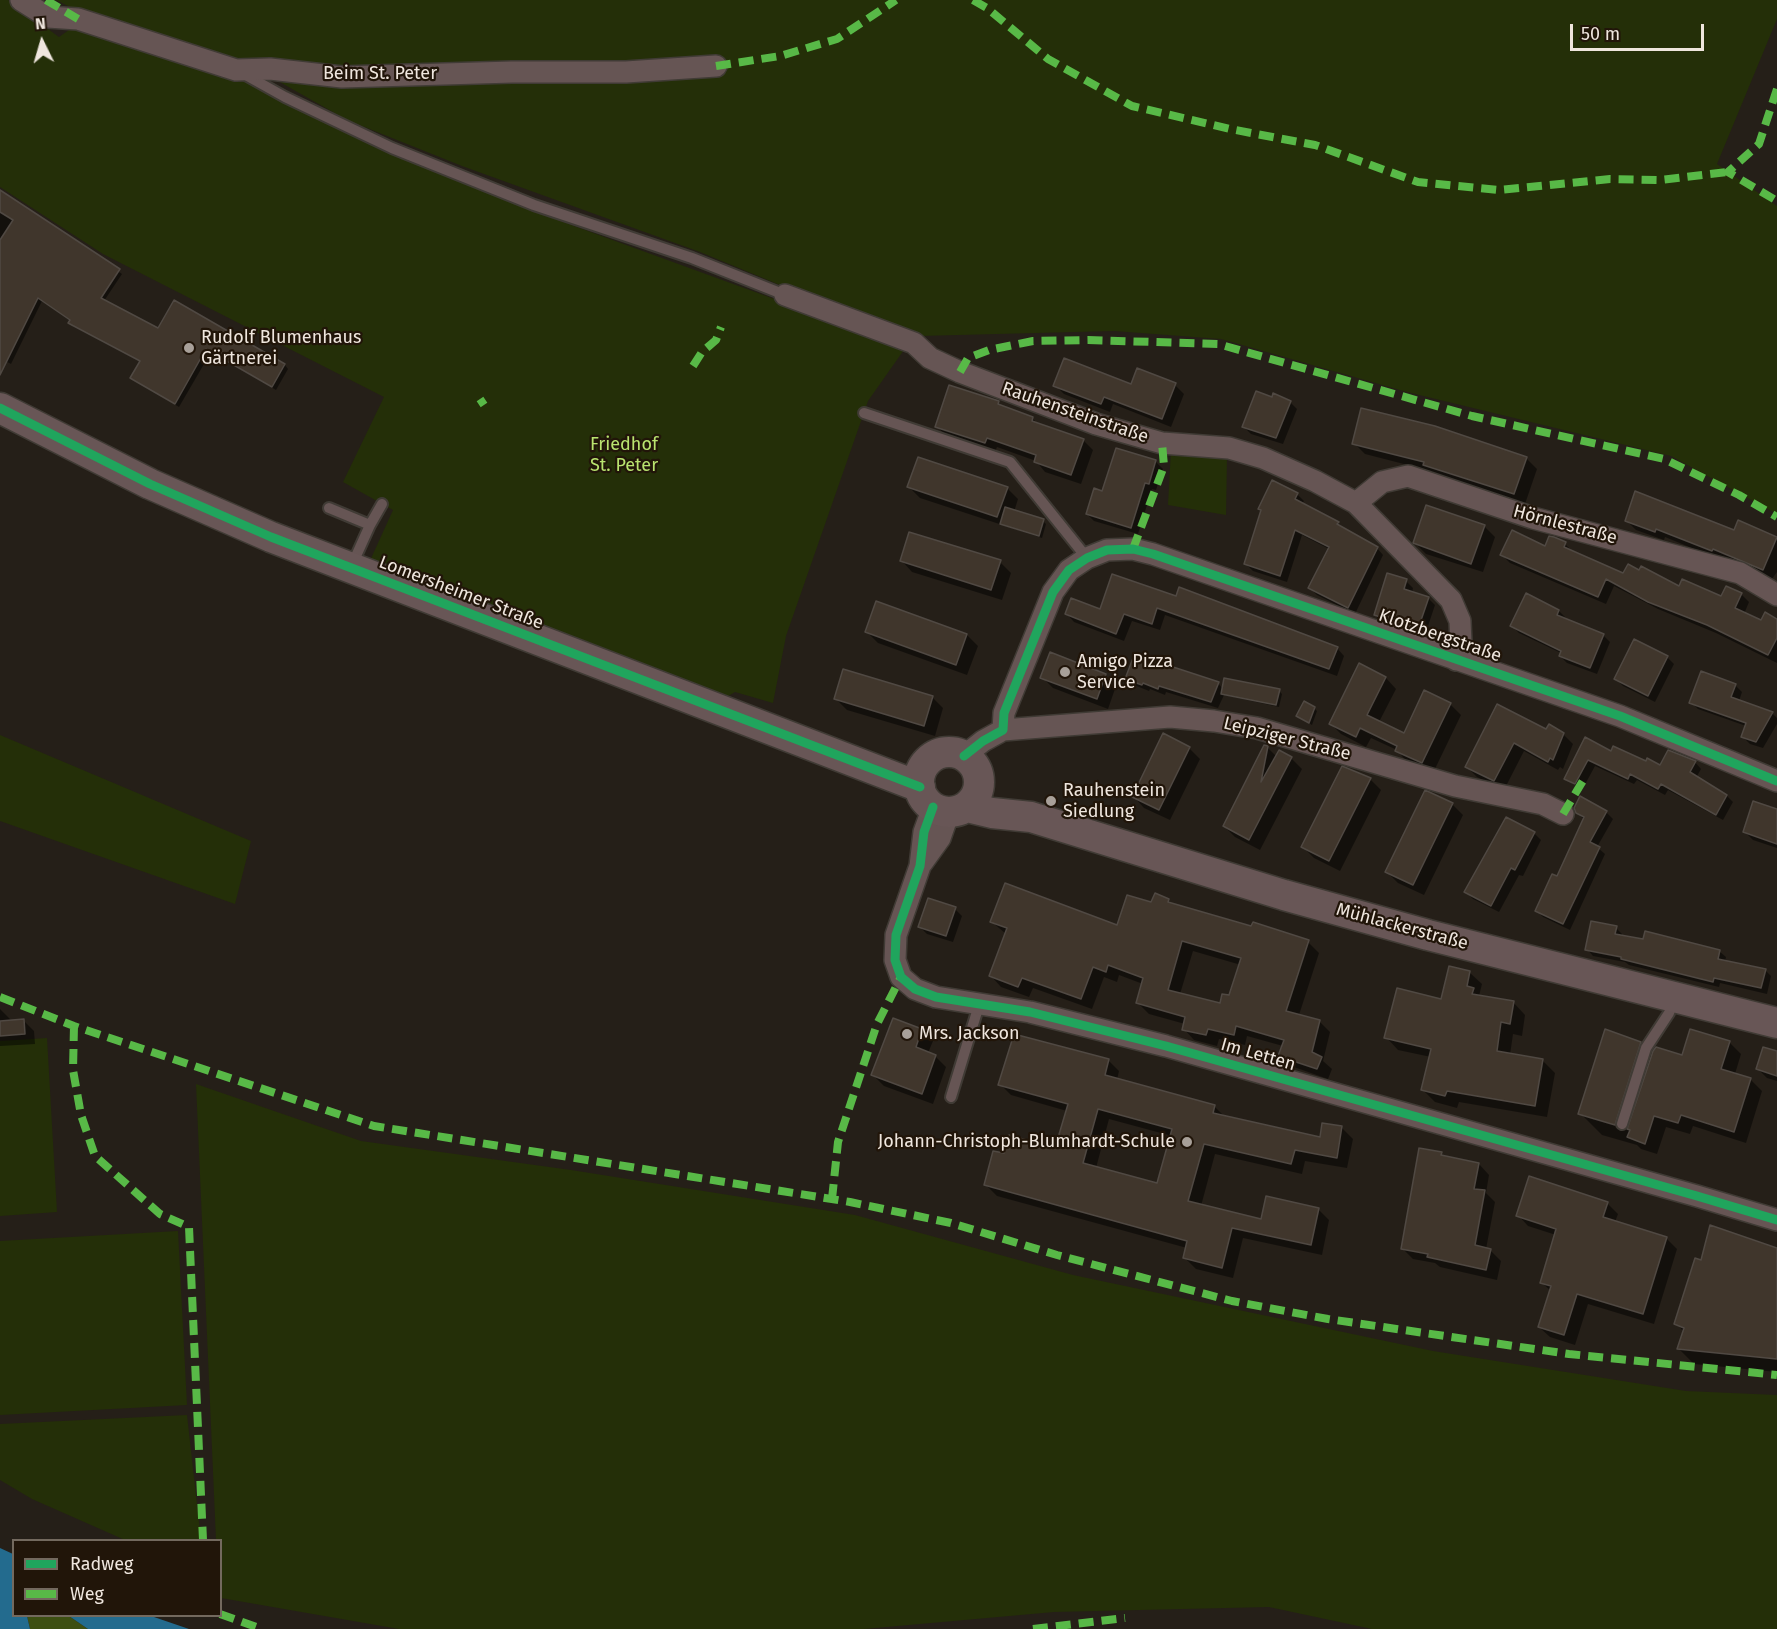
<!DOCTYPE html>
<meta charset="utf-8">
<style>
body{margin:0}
#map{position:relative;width:1777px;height:1629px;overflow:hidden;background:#251f18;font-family:"Fira Sans",sans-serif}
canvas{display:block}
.legend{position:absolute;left:12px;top:1539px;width:210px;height:78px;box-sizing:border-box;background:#211509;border:2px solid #73695e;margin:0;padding:8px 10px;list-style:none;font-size:18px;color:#efe6de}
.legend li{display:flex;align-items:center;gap:12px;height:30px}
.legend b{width:30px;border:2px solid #73695e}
.north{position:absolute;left:12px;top:12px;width:60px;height:60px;-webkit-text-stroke:4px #211509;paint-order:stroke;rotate:355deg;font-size:16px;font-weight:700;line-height:24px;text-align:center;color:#efe6de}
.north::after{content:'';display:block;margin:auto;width:21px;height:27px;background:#efe6de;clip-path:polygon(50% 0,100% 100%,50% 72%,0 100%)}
.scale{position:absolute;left:1570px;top:24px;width:134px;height:27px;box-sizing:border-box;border:3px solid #efe6de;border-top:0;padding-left:8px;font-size:18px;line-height:21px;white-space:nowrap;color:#efe6de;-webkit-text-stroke:4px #211509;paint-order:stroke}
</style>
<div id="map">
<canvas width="1777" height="1629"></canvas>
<ul class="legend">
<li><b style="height:8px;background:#20a55d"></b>Radweg</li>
<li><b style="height:8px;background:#58b947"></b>Weg</li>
</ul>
<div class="north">N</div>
<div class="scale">50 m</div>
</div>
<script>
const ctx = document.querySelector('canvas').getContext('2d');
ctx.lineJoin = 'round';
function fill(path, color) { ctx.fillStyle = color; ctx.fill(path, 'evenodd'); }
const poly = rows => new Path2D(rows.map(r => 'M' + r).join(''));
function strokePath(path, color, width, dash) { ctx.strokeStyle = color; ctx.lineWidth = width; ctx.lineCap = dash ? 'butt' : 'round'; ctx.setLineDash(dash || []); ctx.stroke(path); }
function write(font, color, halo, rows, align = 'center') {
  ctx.font = font + ' "Fira Sans",sans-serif'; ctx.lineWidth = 4.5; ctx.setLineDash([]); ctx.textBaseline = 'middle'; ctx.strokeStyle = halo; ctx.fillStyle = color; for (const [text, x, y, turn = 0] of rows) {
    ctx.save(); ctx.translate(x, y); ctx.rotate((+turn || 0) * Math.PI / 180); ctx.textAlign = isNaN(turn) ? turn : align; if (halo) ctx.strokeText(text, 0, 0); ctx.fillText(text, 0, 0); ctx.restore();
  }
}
const green = poly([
 [0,0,8,0,59,37,79,23,233,74,281,100,390,152,533,211,906,347,868,401,786,636,773,703,735,692,718,702,368,565,393,510,343,482,384,397,103,254,0,187],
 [56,0,1777,0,1777,19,1717,164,1777,206,1777,514,1671,456,1407,392,1221,339,1114,331,919,336,821,302,700,252,462,166,347,120,239,59,78,11],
 [1171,450,1227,456,1226,515,1168,505],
 [0,735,251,841,235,904,0,821],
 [47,1038,57,1212,0,1216,0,1041],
 [196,1084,361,1141,571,1170,855,1215,1073,1275,1433,1351,1686,1391,1777,1395,1777,1629,1372,1629,1269,1607,1054,1612,864,1629,399,1629,221,1598,220,1540,216,1540],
 [178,1231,187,1405,0,1415,0,1241],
 [187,1415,201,1540,125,1540,32,1499,0,1480,0,1424]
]);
const forest = poly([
 [27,1616,69,1616,88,1629,30,1629]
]);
const water = poly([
 [0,1548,13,1554,14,1616,27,1616,30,1629,0,1629],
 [69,1616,151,1616,189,1629,88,1629]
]);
const shadow = poly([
 [0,192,122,274,104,301,159,330,175,302,285,365,288,369,276,390,211,352,179,407,131,378,141,362,74,327,70,323,71,320,42,301,11,364,0,358],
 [1055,385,1175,385,1184,394,1171,427,1113,404,1110,412,1064,394],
 [1290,402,1297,409,1283,444,1251,434,1244,427],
 [998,403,1003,408,1032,418,1039,425,1083,440,1093,450,1081,484,1045,472,1036,461,997,447,995,452,947,436,937,427],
 [1354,443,1526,458,1537,469,1525,504,1436,476,1431,471,1365,454],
 [1117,450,1156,462,1163,469,1156,490,1152,489,1138,534,1094,521,1087,514,1103,493],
 [909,487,1007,488,1018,499,1014,512,1043,521,1046,524,1042,538,920,498],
 [1297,494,1304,501,1302,504,1338,523,1345,530,1377,548,1383,555,1355,614,1317,595,1310,588,1329,549,1302,535,1287,582,1253,571,1246,564],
 [1626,520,1735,532,1739,522,1777,539,1777,572,1772,579,1722,557,1721,560,1665,537,1664,540,1636,530],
 [1484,526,1495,537,1483,572,1426,554,1415,543],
 [1565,544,1573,552,1624,575,1722,598,1741,594,1749,602,1744,614,1762,622,1777,620,1777,663,1716,633,1658,609,1614,586,1606,604,1510,563,1502,555],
 [902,561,1000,562,1011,573,1002,600,912,572],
 [1113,576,1337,648,1344,656,1337,676,1165,615,1160,630,1132,621,1124,641,1074,622,1067,614,1101,611],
 [1406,581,1413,588,1412,593,1428,598,1435,605,1425,635,1382,622,1375,615],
 [1559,611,1566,618,1565,620,1603,635,1610,642,1597,674,1567,663,1560,656,1561,653,1519,633,1512,626],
 [867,632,967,635,978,646,967,675,878,643],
 [1667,657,1674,664,1655,702,1623,686,1616,679],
 [1360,665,1386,678,1396,689,1379,722,1404,735,1450,704,1461,715,1433,773,1407,762,1397,750,1371,738,1366,747,1341,734,1330,723],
 [1105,675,1116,686,1108,709,1053,688,1042,677],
 [1127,678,1218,683,1223,689,1279,691,1282,694,1279,707,1224,695,1218,708,1166,692,1165,695,1150,689,1149,691,1134,685],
 [1735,685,1742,692,1739,701,1772,713,1777,718,1777,724,1763,748,1750,744,1743,737,1746,726,1698,709,1691,702],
 [932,697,943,708,935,736,847,710,836,699],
 [1498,706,1547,731,1563,734,1573,744,1563,769,1560,767,1558,770,1524,751,1504,790,1477,777,1467,767],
 [1314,708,1317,711,1312,725,1298,716],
 [1586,739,1612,753,1661,767,1695,762,1701,769,1696,778,1727,796,1733,802,1723,820,1668,790,1665,795,1637,780,1634,784,1595,766,1582,790,1566,779],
 [1267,747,1277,757,1291,758,1302,769,1260,850,1235,837,1224,826],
 [1189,748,1200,759,1170,820,1144,808,1134,797],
 [1370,779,1381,790,1340,871,1314,858,1303,847],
 [1452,804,1463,815,1424,895,1398,883,1387,872],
 [1777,810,1777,848,1753,840,1745,832],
 [1577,812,1606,812,1613,819,1597,847,1605,854,1570,930,1543,917,1537,911,1558,878,1584,820],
 [1534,833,1541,840,1523,876,1519,875,1499,912,1473,899,1466,892],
 [1168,900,1173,905,1308,942,1319,953,1299,1015,1319,1021,1330,1032,1323,1061,1332,1069,1328,1079,1291,1066,1280,1055,1283,1046,1247,1036,1245,1045,1219,1039,1217,1046,1194,1040,1184,1029,1185,1024,1149,1014,1138,1003,1143,984,1119,975,1117,982,1104,977,1092,1009,1033,988,1029,997,1001,987,991,976,1006,934,992,922,1118,927,1152,904],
 [1193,951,1241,965,1230,997,1221,1005,1180,994],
 [955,909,962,916,953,942,927,934,920,927],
 [1616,928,1622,934,1622,937,1719,951,1726,957,1725,962,1765,970,1771,976,1767,994,1720,983,1719,987,1629,965,1625,962,1593,956,1587,949],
 [1469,972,1482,984,1479,996,1513,1002,1525,1015,1522,1036,1513,1034,1510,1055,1542,1060,1555,1073,1547,1117,1459,1102,1457,1108,1435,1102,1423,1090,1431,1057,1398,1050,1386,1037,1443,1001],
 [0,1009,12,1021,23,1020,34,1031,35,1044,0,1046],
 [893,1020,922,1030,933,1041,928,1053,935,1056,946,1067,933,1104,884,1086,873,1075],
 [1729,1042,1741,1054,1735,1074,1750,1079,1762,1091,1746,1143,1693,1126,1690,1134,1666,1127,1657,1154,1641,1149,1637,1145,1602,1135,1580,1113,1640,1043,1654,1057,1683,1057],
 [1777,1053,1777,1081,1767,1078,1758,1069],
 [1108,1060,1119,1071,1117,1080,1214,1106,1225,1117,1321,1139,1323,1125,1342,1128,1353,1139,1347,1168,1305,1161,1302,1174,1215,1154,1201,1206,1262,1221,1318,1209,1329,1220,1322,1255,1243,1238,1233,1278,1196,1269,1185,1258,1187,1248,997,1196,986,1185,1005,1155,1056,1150,1067,1111,1011,1095,1000,1084],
 [1109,1119,1172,1136,1158,1185,1096,1168],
 [1441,1154,1445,1158,1479,1164,1489,1175,1486,1193,1495,1202,1486,1249,1490,1250,1501,1261,1497,1280,1440,1267,1435,1263,1413,1259,1402,1248],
 [1607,1203,1618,1214,1615,1222,1666,1238,1677,1249,1654,1324,1588,1304,1575,1345,1550,1337,1539,1327,1551,1291,1542,1283,1556,1235,1528,1226,1518,1215],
 [1777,1250,1777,1372,1694,1364,1679,1349,1684,1332,1676,1323,1702,1262]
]);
const building = poly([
 [0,190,120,269,101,298,158,328,174,300,285,364,272,387,206,349,175,404,130,378,140,361,68,323,70,320,38,298,0,375,0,240,13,220,0,212,0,190],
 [1064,358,1131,384,1137,368,1176,383,1162,419,1104,397,1101,404,1053,386,1064,358],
 [949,385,999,401,998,404,1033,417,1032,421,1084,439,1071,475,1034,462,1036,455,987,438,985,443,935,427,949,385],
 [1256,391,1272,397,1273,393,1291,401,1276,438,1242,427,1256,391],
 [1361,408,1435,426,1527,457,1514,494,1423,465,1424,462,1352,444,1361,408],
 [1116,448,1156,460,1149,484,1145,483,1131,528,1086,514,1094,488,1102,491,1116,448],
 [918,457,1008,487,997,517,907,487,918,457],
 [1272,480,1298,493,1295,499,1339,522,1337,524,1378,547,1348,608,1308,588,1329,547,1295,530,1280,576,1244,564,1261,510,1258,509,1272,480],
 [1635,491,1734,530,1738,520,1777,537,1763,570,1713,549,1712,551,1656,529,1655,532,1625,521,1635,491],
 [1426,505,1485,525,1471,564,1413,543,1426,505],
 [1005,507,1044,519,1039,536,1000,524,1005,507],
 [1512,530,1545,546,1549,536,1554,537,1566,542,1564,547,1623,573,1628,564,1639,570,1641,566,1679,586,1682,579,1721,596,1726,586,1742,593,1735,608,1761,620,1765,612,1777,619,1777,638,1768,655,1707,625,1648,602,1606,579,1598,597,1500,555,1512,530],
 [909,532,1001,560,991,590,900,561,909,532],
 [1387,573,1407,579,1404,589,1429,597,1418,629,1374,615,1387,573],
 [1112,574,1176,596,1179,587,1338,647,1329,669,1157,608,1152,624,1124,614,1116,634,1065,614,1071,598,1100,609,1112,574],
 [1526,593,1559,610,1557,615,1604,634,1590,668,1559,656,1561,651,1510,626,1526,593],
 [876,601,967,634,956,665,865,632,876,601],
 [1634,639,1668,656,1648,696,1614,679,1634,639],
 [1050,652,1106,674,1097,699,1040,678,1050,652],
 [1133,658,1150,664,1151,662,1166,667,1167,665,1219,682,1211,702,1159,686,1158,689,1143,683,1142,685,1125,679,1133,658],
 [1359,663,1386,677,1367,715,1404,733,1424,690,1451,703,1422,763,1395,751,1397,746,1360,728,1356,737,1329,724,1359,663],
 [843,669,933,696,924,726,834,699,843,669],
 [1701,671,1736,684,1731,697,1773,712,1756,742,1741,737,1746,723,1689,703,1701,671],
 [1224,678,1280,689,1276,705,1221,694,1224,678],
 [1304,701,1315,707,1309,723,1296,716,1304,701],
 [1497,704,1546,729,1549,724,1564,733,1553,760,1550,758,1548,762,1514,743,1494,781,1465,767,1497,704],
 [1163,733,1190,747,1159,810,1132,797,1163,733],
 [1585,737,1611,751,1613,746,1646,761,1647,758,1660,765,1668,750,1696,761,1690,772,1727,795,1716,815,1661,784,1658,789,1630,774,1628,779,1588,760,1575,784,1564,779,1585,737],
 [1264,745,1268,746,1261,782,1279,750,1292,757,1249,840,1223,826,1264,745],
 [1342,766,1371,778,1329,861,1301,847,1342,766],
 [1425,790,1453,803,1413,885,1385,872,1425,790],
 [1580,796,1607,811,1590,842,1600,847,1563,924,1535,911,1552,874,1557,876,1584,817,1576,813,1574,808,1580,796],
 [1753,801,1777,809,1777,844,1743,832,1753,801],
 [1506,817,1535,832,1515,870,1511,868,1491,906,1464,892,1506,817],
 [1005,883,1117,925,1127,895,1151,902,1155,893,1169,899,1168,902,1251,926,1253,922,1309,940,1286,1011,1320,1020,1312,1052,1322,1057,1317,1069,1278,1056,1284,1040,1236,1026,1234,1035,1208,1029,1206,1035,1182,1030,1185,1017,1136,1003,1143,978,1108,965,1106,972,1093,967,1081,999,1022,978,1018,987,989,976,1007,928,990,922,1005,883],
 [1182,941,1241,958,1229,995,1222,994,1220,1003,1168,990,1182,941],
 [928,898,956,907,946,936,918,927,928,898],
 [1591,921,1617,926,1615,934,1643,939,1645,931,1720,950,1718,959,1766,969,1761,988,1714,978,1713,982,1621,959,1621,957,1585,950,1591,921],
 [1449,966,1470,971,1467,986,1474,988,1472,994,1514,1001,1510,1024,1501,1022,1497,1051,1543,1059,1535,1106,1447,1091,1445,1096,1421,1090,1431,1049,1384,1038,1397,988,1441,999,1449,966],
 [893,1018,922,1029,916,1047,936,1055,922,1094,871,1075,893,1018],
 [24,1019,25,1034,0,1036,0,1021,24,1019],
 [1605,1029,1641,1042,1615,1125,1578,1114,1605,1029],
 [1690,1029,1730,1041,1721,1069,1751,1078,1734,1132,1681,1115,1678,1123,1654,1116,1645,1144,1627,1137,1630,1130,1627,1129,1653,1051,1656,1047,1682,1055,1690,1029],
 [1014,1034,1109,1059,1105,1075,1215,1105,1213,1113,1320,1137,1322,1123,1342,1126,1337,1158,1295,1150,1291,1164,1204,1144,1188,1201,1261,1219,1266,1196,1319,1208,1311,1245,1232,1228,1222,1268,1183,1258,1187,1241,984,1185,993,1151,1004,1153,1009,1135,1055,1148,1068,1104,998,1085,1014,1034],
 [1098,1109,1172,1129,1157,1183,1083,1163,1098,1109],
 [1763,1047,1777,1051,1777,1076,1756,1069,1763,1047],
 [1419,1148,1442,1152,1441,1155,1479,1163,1474,1189,1485,1190,1475,1245,1491,1249,1486,1270,1427,1257,1428,1254,1401,1249,1419,1148],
 [1529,1176,1608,1202,1603,1217,1667,1237,1643,1314,1577,1294,1564,1335,1538,1327,1551,1286,1540,1283,1556,1229,1516,1216,1529,1176],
 [1710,1225,1777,1248,1777,1359,1677,1349,1684,1328,1674,1324,1695,1258,1701,1260,1710,1225]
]);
const lane = poly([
 [242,73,285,97,392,148,534,205,692,258,785,295],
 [864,413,1010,462,1087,558],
 [329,508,370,525],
 [352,565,370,525,382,504],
 [951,1097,979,1005],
 [1622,1124,1646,1048,1669,1013,1675,998]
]);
const street = poly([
 [21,0,48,17,78,19,236,70,270,69,342,77,512,72,626,72,716,66],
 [785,295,914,343,930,358,960,372,1096,424,1162,443,1229,448,1263,458,1315,481,1356,503,1451,600,1460,621,1461,643,1456,660],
 [1356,503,1382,482,1408,476,1533,518,1740,573,1777,595],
 [1003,730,1170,717,1214,721,1257,728,1455,786,1543,804,1563,814],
 [964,756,983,741,1003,730,1004,713,1053,592,1069,570,1087,558,1107,550,1133,549,1153,554,1620,716,1777,781],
 [933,807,924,832,920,866,896,935,895,960,901,977,915,989,936,997,1030,1012,1166,1046,1697,1196,1777,1220],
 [922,863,940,838,949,812]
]);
const secondary = poly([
 [0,408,150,484,271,537,920,787],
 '919 782a30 30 0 1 1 60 0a30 30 0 1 1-60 0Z',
 [967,807,992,813,1031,817,1284,895,1428,935,1777,1023]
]);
const quiet = poly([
 [46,0,78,19],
 [973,0,987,8,1048,59,1132,106,1230,129,1315,145,1418,182,1498,190,1610,179,1660,180,1728,172],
 [716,66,780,56,837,39,896,0],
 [1777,89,1759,144,1728,172,1777,201],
 [693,366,702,352,716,340,721,327],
 [960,372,968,358,989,350,1033,341,1088,340,1218,344,1472,416,1664,459,1739,495,1777,517],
 [480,399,484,405],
 [1133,549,1164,466,1162,443],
 [1563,814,1584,779],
 [0,997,74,1026,374,1126,850,1202,951,1223,1057,1255,1232,1301,1328,1319,1569,1354,1777,1375],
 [74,1026,73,1070,81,1115,95,1156,160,1214,189,1227,203,1540],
 [832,1199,838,1142,877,1024,901,977],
 [220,1614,262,1629],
 [1033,1629,1125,1618]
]);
const cycleway = poly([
 [0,408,150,484,271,537,920,787],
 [964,756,983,741,1003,730,1004,713,1053,592,1069,570,1087,558,1107,550,1133,549,1153,554,1620,716,1777,781],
 [933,807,924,832,920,866,896,935,895,960,901,977,915,989,936,997,1030,1012,1166,1046,1697,1196,1777,1220]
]);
const markers = [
 [189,348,6,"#a8a099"],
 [1065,672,6,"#a8a099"],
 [1051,801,6,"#a8a099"],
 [907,1034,6,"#a8a099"],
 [1187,1142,6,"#a8a099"]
];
const streetNames = [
 ["Beim St. Peter",380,74],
 ["Rauhensteinstraße",1075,413,19],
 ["Hörnlestraße",1565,525,15],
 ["Lomersheimer Straße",461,593,21],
 ["Klotzbergstraße",1440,636,19],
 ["Leipziger Straße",1287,739,14],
 ["Mühlackerstraße",1402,927,15],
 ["Im Letten",1258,1055,16]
];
const poiNames = [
 ["Rudolf Blumenhaus",201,338],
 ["Gärtnerei",201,359],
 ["Amigo Pizza",1077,662],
 ["Service",1077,683],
 ["Rauhenstein",1063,791],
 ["Siedlung",1063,812],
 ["Mrs. Jackson",919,1034],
 ["Johann-Christoph-Blumhardt-Schule",1175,1142,"right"]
];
const parkNames = [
 ["Friedhof",624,445],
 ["St. Peter",624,466]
];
fill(green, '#242f08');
fill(forest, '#3d4f12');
fill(water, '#236b8e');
fill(shadow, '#0007');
fill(building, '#40362c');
strokePath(building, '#504943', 1.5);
strokePath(lane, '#403b35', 14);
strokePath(street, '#403b35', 24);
strokePath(secondary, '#403b35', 33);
strokePath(lane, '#665554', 10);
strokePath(street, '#665554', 21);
strokePath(secondary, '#685656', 30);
strokePath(quiet, '#58b947', 8, [15, 8]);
strokePath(cycleway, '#20a55d', 9);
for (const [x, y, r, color] of markers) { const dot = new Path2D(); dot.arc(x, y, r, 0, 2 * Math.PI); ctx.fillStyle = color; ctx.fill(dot); strokePath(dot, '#211509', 2); }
write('18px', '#efe6de', '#211509', streetNames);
write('18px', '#efe6de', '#211509', poiNames, 'left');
write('18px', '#b9e36f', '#211509', parkNames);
</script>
